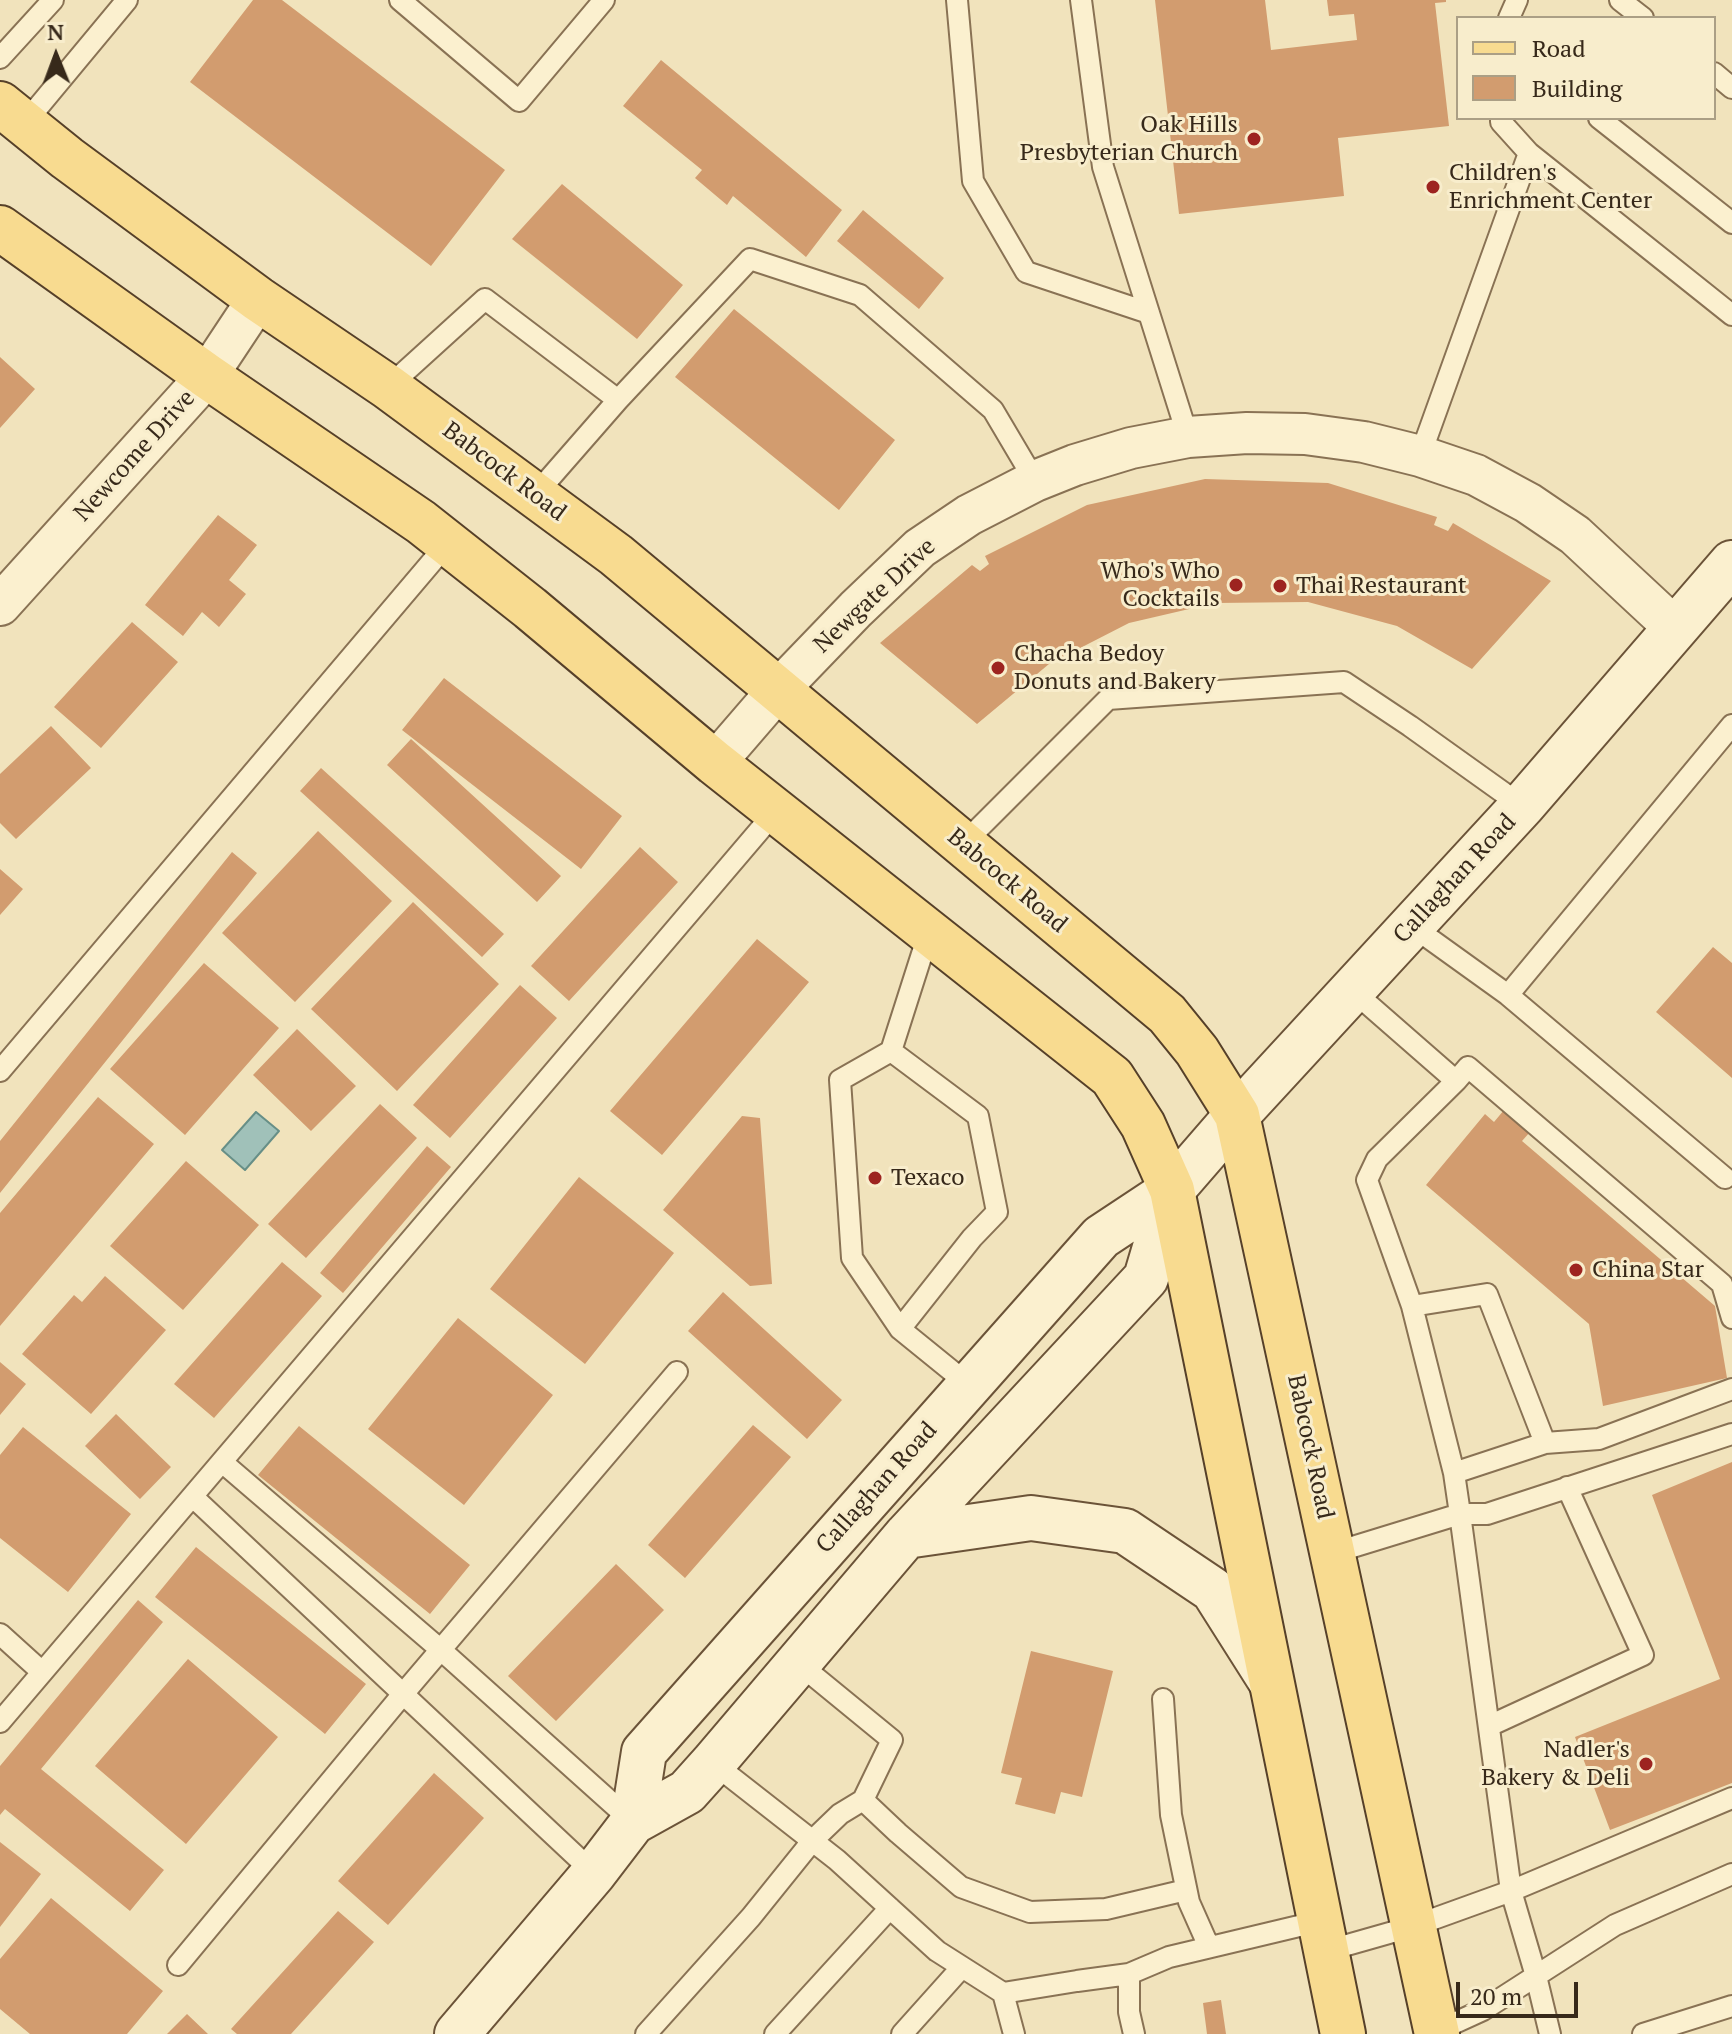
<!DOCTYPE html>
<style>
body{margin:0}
#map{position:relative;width:1732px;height:2034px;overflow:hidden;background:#f1e3bc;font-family:"PT Serif",serif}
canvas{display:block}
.legend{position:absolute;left:1456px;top:16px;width:260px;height:104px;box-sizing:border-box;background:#f8edcc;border:2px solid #ab9f85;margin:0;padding:10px 14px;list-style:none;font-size:24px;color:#37291a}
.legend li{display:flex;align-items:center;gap:16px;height:40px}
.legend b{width:40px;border:2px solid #ab9f85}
.north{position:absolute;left:16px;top:16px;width:80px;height:80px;-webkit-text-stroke:6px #f8edcc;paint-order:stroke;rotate:359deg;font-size:22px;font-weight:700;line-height:32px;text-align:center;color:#37291a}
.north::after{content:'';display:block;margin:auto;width:28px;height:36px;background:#37291a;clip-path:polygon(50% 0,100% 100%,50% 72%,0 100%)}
.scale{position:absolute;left:1456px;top:1982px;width:122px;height:36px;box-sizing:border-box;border:4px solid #37291a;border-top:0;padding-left:10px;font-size:24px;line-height:28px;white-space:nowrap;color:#37291a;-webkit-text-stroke:6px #f8edcc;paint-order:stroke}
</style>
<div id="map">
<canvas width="1732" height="2034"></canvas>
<ul class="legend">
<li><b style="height:10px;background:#f8db90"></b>Road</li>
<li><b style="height:22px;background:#d29c6f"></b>Building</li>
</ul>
<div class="north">N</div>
<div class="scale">20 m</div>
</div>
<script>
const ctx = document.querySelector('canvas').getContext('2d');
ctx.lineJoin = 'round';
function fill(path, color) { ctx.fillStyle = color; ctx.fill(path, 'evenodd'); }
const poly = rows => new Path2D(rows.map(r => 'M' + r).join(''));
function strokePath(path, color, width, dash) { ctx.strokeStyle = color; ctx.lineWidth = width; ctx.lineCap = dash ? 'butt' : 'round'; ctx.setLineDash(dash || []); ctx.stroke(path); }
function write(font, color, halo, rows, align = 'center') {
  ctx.font = font + ' "PT Serif",serif'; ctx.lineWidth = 6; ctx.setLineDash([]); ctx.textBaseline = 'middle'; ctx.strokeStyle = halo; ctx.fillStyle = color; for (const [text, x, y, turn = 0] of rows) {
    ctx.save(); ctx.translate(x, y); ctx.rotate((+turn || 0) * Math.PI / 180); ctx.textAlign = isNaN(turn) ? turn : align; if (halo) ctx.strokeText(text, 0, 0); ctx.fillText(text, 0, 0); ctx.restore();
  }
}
const water = poly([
 [256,1112,279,1131,245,1170,222,1150,256,1112]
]);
const building = poly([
 [253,0,282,0,505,170,431,266,190,82],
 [1155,0,1265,0,1271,50,1357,40,1354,14,1329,16,1327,0,1446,0,1446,2,1435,3,1449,126,1338,138,1344,196,1179,214],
 [661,60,842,210,806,257,733,196,727,205,695,178,702,170,623,106],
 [562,184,683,285,637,339,512,239],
 [863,210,944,278,919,309,837,241],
 [734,309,895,440,839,510,675,377],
 [0,357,35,389,0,428],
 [1205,479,1328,483,1437,517,1434,525,1448,531,1453,523,1551,581,1472,669,1397,626,1308,602,1215,603,1129,623,1049,664,977,724,880,643,972,565,980,571,989,564,985,556,1087,505],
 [218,515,257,545,229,580,246,594,219,627,202,612,183,636,145,605],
 [132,622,178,662,101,748,54,707],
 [444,678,622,816,581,869,402,730],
 [51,726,91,768,16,839,0,823,0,774],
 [411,739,561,876,537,902,387,765],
 [321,768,504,934,482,957,300,791],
 [318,831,392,901,295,1002,222,933],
 [640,847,678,882,569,1001,531,966],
 [232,852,257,873,0,1193,0,1141],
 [0,869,23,889,0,915],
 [413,902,499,984,397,1091,311,1009],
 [757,939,809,982,662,1155,610,1111],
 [1713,947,1732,963,1732,1078,1656,1012],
 [204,963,279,1028,185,1135,110,1069],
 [520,985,557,1018,450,1138,413,1105],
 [297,1029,356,1086,311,1131,253,1075],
 [98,1097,154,1144,0,1326,0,1213],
 [380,1104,417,1138,306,1258,268,1224],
 [1504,1110,1530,1132,1522,1141,1715,1306,1727,1378,1603,1406,1589,1324,1426,1185,1485,1114,1494,1122],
 [742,1116,760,1118,772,1284,750,1286,663,1210],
 [427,1146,451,1167,343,1293,320,1273],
 [186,1161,259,1225,183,1310,110,1246],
 [579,1177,674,1253,585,1364,490,1289],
 [282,1262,322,1296,214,1418,174,1384],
 [105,1276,166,1330,91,1414,22,1354,74,1295,82,1302],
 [723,1292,842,1400,807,1439,688,1331],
 [458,1318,553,1395,464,1505,368,1429],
 [0,1362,26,1384,0,1415],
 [116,1414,171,1467,140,1499,85,1446],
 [753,1425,791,1457,685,1578,648,1545],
 [299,1426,470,1565,430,1614,258,1475],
 [23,1427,131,1514,68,1592,0,1538,0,1455],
 [1732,1462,1732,1783,1610,1830,1575,1737,1720,1679,1652,1495],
 [196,1547,366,1684,325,1734,155,1597],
 [616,1564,664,1610,556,1721,508,1676],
 [138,1600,163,1622,41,1769,164,1870,130,1911,5,1809,0,1815,0,1766],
 [1031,1651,1113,1671,1082,1797,1061,1792,1055,1814,1015,1804,1022,1778,1001,1773],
 [188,1659,278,1737,186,1844,95,1766],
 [434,1773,484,1818,388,1925,338,1881],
 [0,1842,41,1874,0,1927],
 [51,1898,163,1991,127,2034,30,2034,0,2009,0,1959],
 [338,1911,374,1942,291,2034,237,2034,231,2029],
 [1221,2000,1226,2034,1207,2034,1203,2003],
 [187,2014,208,2034,167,2034]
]);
const service = poly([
 [400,0,519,101,604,0],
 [957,0,973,181,1026,272,1149,313],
 [1081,0,1103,167,1188,437],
 [1620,0,1643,18],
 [1509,18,1517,0],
 [0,58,53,0],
 [1714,73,1732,88],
 [1501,118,1501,122,1529,153],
 [1599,118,1732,223],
 [24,124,127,0],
 [388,387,485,299,618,400,535,495],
 [618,400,750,259,860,295,993,410,1035,481],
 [1420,456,1529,153,1732,315],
 [963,844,1108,699,1344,682,1410,726,1522,806],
 [1412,926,1508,995,1732,725],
 [929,932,891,1051,840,1080,852,1258,900,1329,969,1385],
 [1508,995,1725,1178],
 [891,1051,978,1116,997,1212,972,1238,900,1329],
 [0,1071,447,544],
 [1456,1081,1468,1067,1722,1284,1732,1318],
 [1412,1306,1487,1294,1545,1443,1454,1473],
 [1545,1443,1599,1439,1732,1389],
 [222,1462,441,1650,633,1822],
 [193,1497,594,1873],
 [1333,1553,1460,1514,1454,1473,1412,1306,1367,1180,1377,1159,1456,1081,1353,991],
 [0,1634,42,1672],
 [1163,1699,1171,1815,1189,1902,1209,1947],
 [0,1722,776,811],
 [1489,1726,1643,1655,1567,1487],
 [713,1763,837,1860,937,1951,1003,1993,1077,1981,1129,1974,1169,1957,1320,1921],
 [863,1800,898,1833,961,1887,1030,1912,1106,1909,1186,1890],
 [1326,1951,1414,1926,1511,1891,1460,1514,1487,1514,1732,1434],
 [178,1965,403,1694,677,1372],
 [1129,1974,1129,2012,1134,2034],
 [1003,1993,1014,2034],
 [1437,2031,1483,2010,1615,1925,1732,1874],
 [646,2034,751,1917,813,1840,840,1814,863,1800,892,1740,798,1663],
 [775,2034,890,1908],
 [902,2034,962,1967],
 [1550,2034,1536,1976,1511,1891,1732,1798],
 [1643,2034,1732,2006]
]);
const minor = poly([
 [0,605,207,376,258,299],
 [715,763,778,690,856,609,920,548,969,515,1035,481,1075,465,1131,448,1188,437,1247,433,1305,434,1364,442,1420,456,1476,475,1528,503,1575,535,1675,628]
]);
const secondary = poly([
 [906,1536,1031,1518,1125,1531,1213,1590,1270,1680],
 [633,1822,644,1752,1101,1237,1172,1190,1237,1115,1522,806,1732,563],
 [457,2034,594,1873,633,1822,687,1792,713,1763,906,1536,1146,1278,1172,1190]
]);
const primary = poly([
 [0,104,67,158,258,299,388,387,616,555,1167,1014,1197,1051,1237,1115,1437,2034],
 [0,228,207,376,421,522,530,608,715,763,1112,1077,1143,1125,1172,1190,1343,2034]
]);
const markers = [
 [1254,139,8,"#9d2420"],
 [1433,187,8,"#9d2420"],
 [1236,585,8,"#9d2420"],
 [1280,586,8,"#9d2420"],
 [998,668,8,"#9d2420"],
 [875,1178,8,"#9d2420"],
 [1576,1270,8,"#9d2420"],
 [1646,1764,8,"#9d2420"]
];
const poiNames = [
 ["Oak Hills",1238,125,"right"],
 ["Presbyterian Church",1238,153,"right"],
 ["Children's",1449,173],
 ["Enrichment Center",1449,201],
 ["Who's Who",1220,571,"right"],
 ["Cocktails",1220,599,"right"],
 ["Thai Restaurant",1296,586],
 ["Chacha Bedoy",1014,654],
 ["Donuts and Bakery",1014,682],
 ["Texaco",891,1178],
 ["China Star",1592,1270],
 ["Nadler's",1630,1750,"right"],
 ["Bakery & Deli",1630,1778,"right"]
];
const streetNames = [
 ["Newcome Drive",135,456,-48],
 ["Babcock Road",504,472,37],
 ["Newgate Drive",875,596,-43],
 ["Callaghan Road",1455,879,-47],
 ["Babcock Road",1007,881,40],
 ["Babcock Road",1310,1447,78],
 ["Callaghan Road",877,1488,-48]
];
fill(water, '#a0c1b9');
strokePath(water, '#678f87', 2);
fill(building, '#d29c6f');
strokePath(service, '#897254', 24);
strokePath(minor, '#897254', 44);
strokePath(secondary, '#6b5338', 48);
strokePath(primary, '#564029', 48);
strokePath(service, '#fbf0cf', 20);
strokePath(minor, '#fbf0cf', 40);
strokePath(secondary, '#fbf0cf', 44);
strokePath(primary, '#f8db90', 44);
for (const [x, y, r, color] of markers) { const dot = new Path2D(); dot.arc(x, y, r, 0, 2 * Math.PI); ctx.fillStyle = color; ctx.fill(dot); strokePath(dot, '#f8edcc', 3); }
write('24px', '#37291a', '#f8edcc', poiNames, 'left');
write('24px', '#37291a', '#f8edcc', streetNames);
</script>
